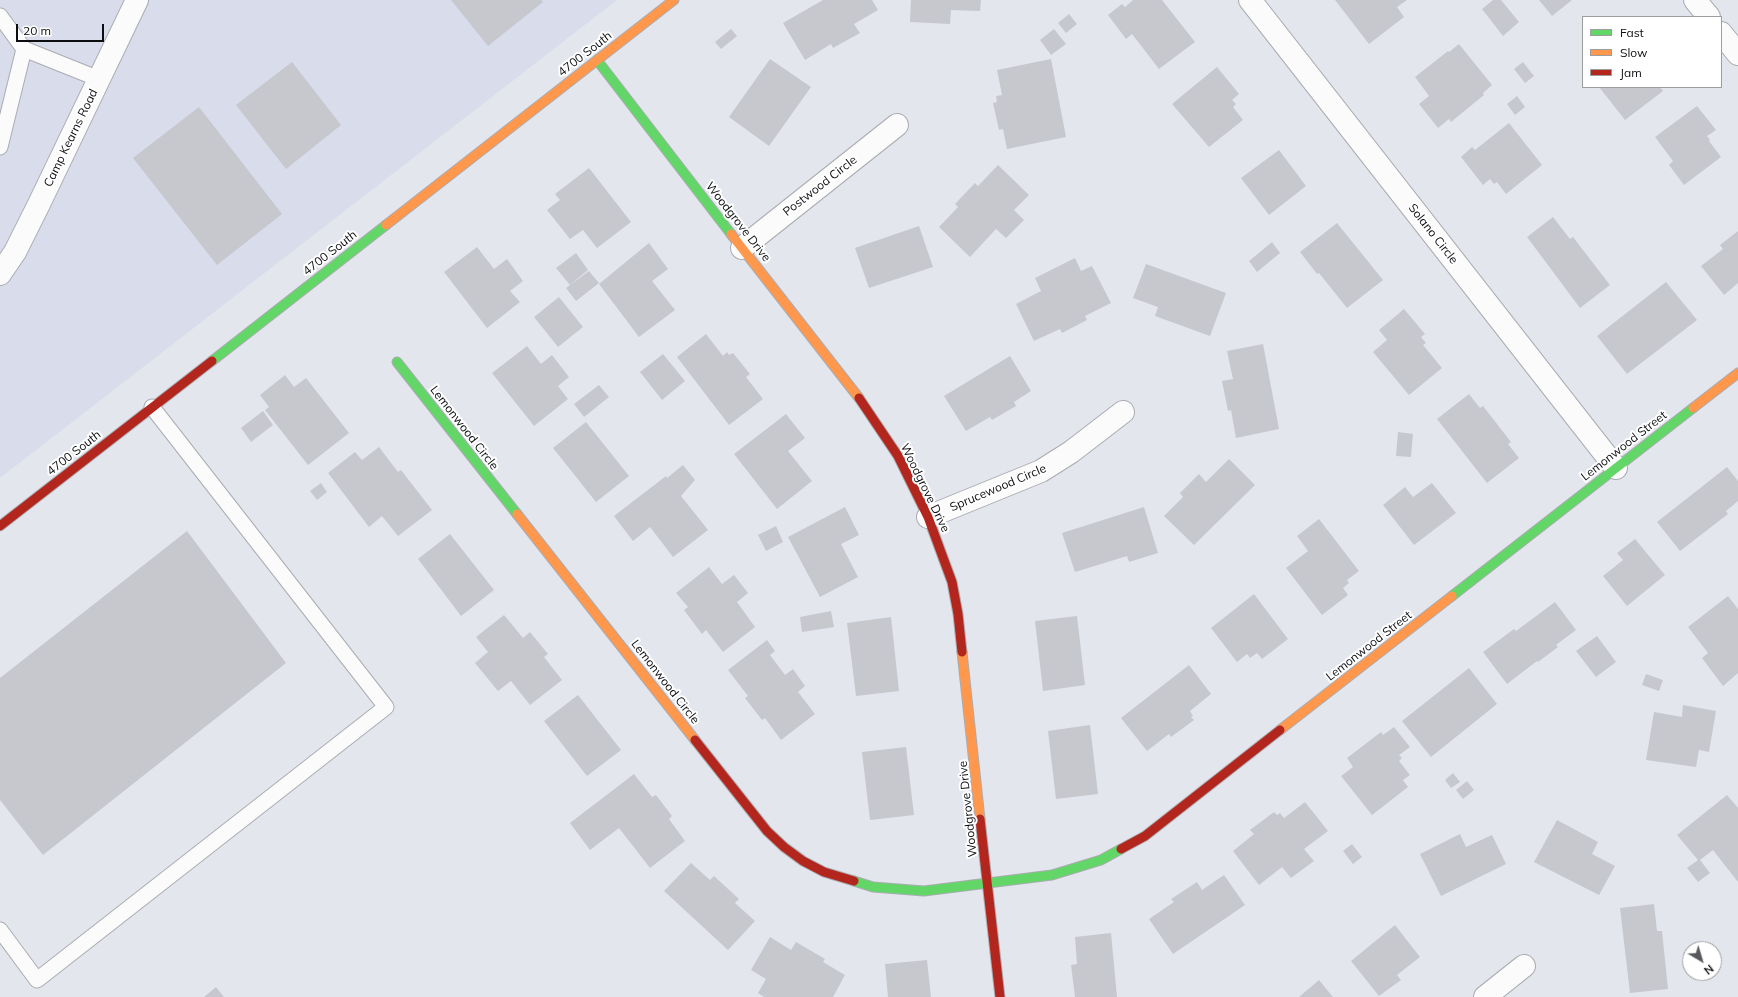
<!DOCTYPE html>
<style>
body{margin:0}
#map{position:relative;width:1738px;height:997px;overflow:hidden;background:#e4e6ee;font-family:Mulish,sans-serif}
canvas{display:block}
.legend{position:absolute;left:1582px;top:16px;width:140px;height:72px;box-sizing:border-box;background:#fff;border:1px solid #9e9ea0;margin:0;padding:5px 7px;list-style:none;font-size:12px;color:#0c0d11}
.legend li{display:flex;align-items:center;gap:8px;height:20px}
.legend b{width:20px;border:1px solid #9e9ea0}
.north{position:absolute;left:1682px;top:941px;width:40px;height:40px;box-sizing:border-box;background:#fff;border:1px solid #9e9ea0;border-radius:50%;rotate:142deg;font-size:11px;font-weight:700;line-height:16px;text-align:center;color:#0c0d11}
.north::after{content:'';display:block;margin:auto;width:14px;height:18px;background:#58595e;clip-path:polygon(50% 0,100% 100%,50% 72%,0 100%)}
.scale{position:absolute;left:16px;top:24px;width:88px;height:18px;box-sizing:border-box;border:2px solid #0c0d11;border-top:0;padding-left:5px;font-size:12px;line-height:14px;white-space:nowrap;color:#0c0d11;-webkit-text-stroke:3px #fff;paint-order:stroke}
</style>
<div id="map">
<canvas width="1738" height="997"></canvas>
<ul class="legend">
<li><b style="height:5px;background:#63d668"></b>Fast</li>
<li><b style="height:5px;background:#ff974d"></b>Slow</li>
<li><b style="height:5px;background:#b3261e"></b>Jam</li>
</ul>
<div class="north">N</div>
<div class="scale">20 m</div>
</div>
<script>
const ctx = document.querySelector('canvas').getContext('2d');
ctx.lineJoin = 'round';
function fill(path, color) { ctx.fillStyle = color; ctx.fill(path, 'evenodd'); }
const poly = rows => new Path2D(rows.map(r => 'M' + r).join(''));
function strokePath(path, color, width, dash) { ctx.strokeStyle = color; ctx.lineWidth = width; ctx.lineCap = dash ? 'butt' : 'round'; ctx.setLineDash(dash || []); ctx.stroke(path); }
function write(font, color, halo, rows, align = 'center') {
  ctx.font = font + ' Mulish,sans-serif'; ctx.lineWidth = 4; ctx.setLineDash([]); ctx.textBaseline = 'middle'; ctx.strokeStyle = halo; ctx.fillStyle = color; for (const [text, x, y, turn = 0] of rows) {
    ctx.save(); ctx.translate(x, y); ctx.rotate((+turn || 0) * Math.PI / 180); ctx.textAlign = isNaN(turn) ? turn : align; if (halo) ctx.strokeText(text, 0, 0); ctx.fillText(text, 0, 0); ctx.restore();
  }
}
const built = poly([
 [0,0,617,0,0,478]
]);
const building = poly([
 [451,0,541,0,543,2,488,46],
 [823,0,872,0,878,10,854,24,860,33,833,48,831,44,805,60,783,23],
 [911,0,981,0,980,11,951,10,950,24,910,22],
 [1133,0,1162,0,1195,42,1159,69,1132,34,1126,39,1108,15,1122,4,1125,7],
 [1335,0,1407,0,1397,7,1404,17,1369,44],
 [1493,0,1501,0,1519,22,1503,36,1482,9],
 [1539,0,1572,0,1552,16],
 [1069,14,1077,24,1066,33,1058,23],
 [731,29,737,36,721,49,715,42],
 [1054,29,1066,44,1051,55,1040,40],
 [1459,44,1492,85,1483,93,1484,95,1451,122,1449,119,1438,128,1419,104,1429,96,1415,77,1448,51,1449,52],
 [770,59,811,87,769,146,729,117],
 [1051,59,1066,137,1007,149,1003,129,999,130,993,103,997,102,996,96,1002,95,997,70],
 [292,62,341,125,286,169,236,105],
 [1523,62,1534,76,1525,83,1514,69],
 [1217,67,1239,94,1232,100,1236,104,1233,107,1243,120,1209,147,1172,104],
 [1599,87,1660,87,1663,91,1625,120],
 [1517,96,1525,107,1515,115,1507,104],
 [1697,106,1716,130,1707,136,1710,140,1709,141,1721,157,1684,185,1669,165,1673,161,1655,137],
 [199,107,282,214,217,265,133,158],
 [1509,123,1542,165,1506,194,1497,182,1494,184,1490,179,1483,185,1461,157,1472,147,1475,150],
 [1279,150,1306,186,1269,215,1241,178],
 [998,165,1029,195,1014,210,1024,220,1006,238,996,229,970,257,939,227,958,207,955,204,975,183,978,186],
 [589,168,631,222,597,248,583,230,570,239,547,210,560,200,555,194],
 [1553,217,1570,239,1573,237,1610,285,1580,308,1527,237],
 [1337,223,1383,280,1347,308,1319,273,1317,274,1300,252],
 [919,226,933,267,869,288,855,248],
 [1738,231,1738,283,1724,295,1701,266,1723,249,1720,245],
 [1272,242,1280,253,1257,272,1249,261],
 [649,243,668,269,652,281,675,310,639,337,599,284],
 [477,247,494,269,507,259,523,281,510,291,520,302,487,328,444,272],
 [576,253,588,270,570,285,556,268],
 [1075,258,1081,271,1092,266,1111,303,1085,316,1087,320,1062,333,1060,329,1034,341,1016,304,1041,291,1035,278],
 [1146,264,1226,293,1210,336,1155,316,1158,307,1133,298],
 [589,271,599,283,576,301,566,288],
 [1666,282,1697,320,1627,374,1597,336],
 [559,297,583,327,558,347,534,317],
 [1404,309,1425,334,1421,337,1426,343,1423,345,1442,368,1409,395,1373,352,1387,340,1379,330],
 [706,334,723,356,727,352,729,355,733,353,750,374,746,377,763,399,729,425,677,357],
 [1263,344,1279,429,1236,438,1231,410,1228,411,1222,381,1233,379,1227,351],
 [527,346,541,364,552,355,569,377,558,386,568,399,534,426,492,373],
 [663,354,685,381,662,400,640,372],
 [1010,356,1031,391,1014,402,1016,406,992,420,990,417,966,431,944,396],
 [285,375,294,387,306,378,349,433,308,465,265,410,269,407,260,395],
 [599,385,609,397,584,417,574,404],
 [1469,394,1480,408,1483,406,1511,442,1508,444,1519,458,1487,483,1437,419],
 [263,411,273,425,251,442,241,428],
 [786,414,805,438,788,451,812,481,777,509,734,454],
 [586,422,629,476,596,502,553,448],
 [1398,432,1413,434,1411,457,1396,456],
 [379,447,398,472,401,470,432,510,398,536,382,516,369,527,328,473,355,452,362,460],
 [1229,459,1255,485,1194,545,1164,516,1183,497,1180,493,1199,474,1206,482],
 [683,465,695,480,681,496,708,530,673,557,650,527,633,541,614,516,666,476,667,478],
 [1727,467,1738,481,1738,501,1726,511,1728,514,1680,551,1657,522],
 [321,483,327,492,317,500,310,491],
 [1432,483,1456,513,1414,545,1383,505,1405,487,1413,497],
 [845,507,859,535,841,544,858,577,820,597,788,537],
 [1144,507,1158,553,1129,562,1127,556,1075,572,1062,533],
 [1319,519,1359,571,1347,580,1349,583,1343,588,1348,595,1322,615,1286,568,1308,551,1297,536],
 [776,526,783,542,766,551,758,535],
 [187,531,286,663,43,855,0,800,0,678],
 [450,534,494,590,461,616,418,559],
 [1635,539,1665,575,1627,606,1603,576,1623,560,1617,553],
 [709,567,722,584,734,575,748,593,737,602,755,627,723,652,706,630,702,634,684,610,688,607,676,593],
 [1254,594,1288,639,1262,659,1257,653,1250,658,1247,654,1237,662,1211,628],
 [1728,596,1738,609,1738,673,1723,686,1702,658,1708,653,1688,627],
 [1555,602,1576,630,1556,645,1558,647,1538,662,1537,661,1507,684,1483,652,1514,629,1516,631],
 [831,611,834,627,802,632,800,617],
 [504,615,523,638,530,632,548,654,544,657,562,680,530,705,511,681,498,691,475,663,488,652,476,637],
 [1077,616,1085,685,1043,691,1035,621],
 [891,617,899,691,856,696,847,623],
 [1597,636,1616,662,1596,677,1576,651],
 [767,640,775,651,770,655,785,675,793,669,805,686,798,692,815,714,781,740,765,718,762,720,745,698,748,696,728,670],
 [1189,665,1211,694,1190,711,1193,716,1191,717,1194,720,1171,737,1169,734,1147,751,1121,718],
 [1469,668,1497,704,1431,757,1402,721],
 [1646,674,1663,680,1659,691,1642,685],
 [578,695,621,750,587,776,544,721],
 [1683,705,1716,711,1709,752,1699,750,1696,767,1646,760,1654,712,1682,717],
 [1090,725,1098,794,1056,799,1048,731],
 [1394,727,1410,747,1399,755,1402,758,1399,761,1410,775,1403,780,1408,787,1372,815,1341,776,1353,767,1347,758,1381,732,1383,735],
 [906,747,914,815,870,820,862,752],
 [1453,773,1460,782,1451,788,1445,780],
 [634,774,652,797,656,795,672,816,669,819,685,841,650,868,619,828,590,850,570,823],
 [1467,781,1474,790,1463,799,1456,790],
 [1727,795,1738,808,1738,882,1713,850,1700,860,1710,873,1698,882,1687,868,1698,860,1677,835],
 [1305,802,1328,831,1304,849,1314,861,1291,878,1282,867,1259,885,1233,851,1254,834,1250,830,1274,812,1277,815,1280,813,1284,818],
 [1557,820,1598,842,1592,854,1615,866,1599,895,1534,862],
 [1460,834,1466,847,1492,835,1506,864,1441,896,1420,854],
 [1352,844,1362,857,1353,864,1343,851],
 [691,863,710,880,714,876,739,899,735,903,755,921,728,950,664,891],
 [1224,875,1245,905,1173,954,1149,919,1174,902,1171,899,1197,882,1202,890],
 [1654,904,1657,931,1662,931,1668,989,1630,993,1620,908],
 [1395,925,1420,957,1397,975,1401,980,1379,996,1351,961],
 [1111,933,1117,997,1075,997,1071,965,1077,964,1075,937],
 [770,937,791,950,796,942,825,959,823,962,845,975,833,997,764,997,758,993,766,979,751,970],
 [927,960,931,997,888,997,885,964],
 [1319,980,1333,997,1299,997],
 [216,987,224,997,204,997]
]);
const lane = poly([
 [0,16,24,49,99,79],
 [0,147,24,49],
 [0,930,37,980,386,707,152,407]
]);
const street = poly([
 [1250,0,1616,468],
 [1695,0,1709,17],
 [1721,33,1738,54],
 [742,248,897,125],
 [0,274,15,252,39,204,137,0],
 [928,517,1041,471,1071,452,1123,412],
 [1485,997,1524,966]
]);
const fast = poly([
 [597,60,731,234],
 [212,361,386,225],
 [397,362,517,514],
 [1452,596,1693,408],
 [854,881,873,887,924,891,1052,875,1101,860,1121,849]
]);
const slow = poly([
 [386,225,674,0],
 [731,234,859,398],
 [1693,408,1738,373],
 [517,514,695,740],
 [962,652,980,819],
 [1280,730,1452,596]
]);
const jam = poly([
 [859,398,898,456,928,517,952,582,958,614,962,652],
 [0,526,212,361],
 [695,740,767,831,784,847,803,861,824,872,854,881],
 [980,819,1000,997],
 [1121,849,1145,836,1280,730]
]);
const streetNames = [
 ["4700 South",585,54,-38],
 ["Camp Kearns Road",71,138,-64],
 ["Postwood Circle",820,186,-38],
 ["Woodgrove Drive",738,222,52],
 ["Solano Circle",1433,234,52],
 ["4700 South",330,253,-38],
 ["Lemonwood Circle",464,428,52],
 ["Lemonwood Street",1624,446,-38],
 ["4700 South",74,453,-38],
 ["Woodgrove Drive",925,488,64],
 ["Sprucewood Circle",998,488,-23],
 ["Lemonwood Street",1369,646,-38],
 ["Lemonwood Circle",665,682,52],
 ["Woodgrove Drive",968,809,-96]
];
fill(built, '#d8dceb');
fill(building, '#c6c8ce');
strokePath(lane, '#aaacb1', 17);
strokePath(street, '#aaacb1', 24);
strokePath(fast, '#aaacb1', 11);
strokePath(slow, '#aaacb1', 11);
strokePath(jam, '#aaacb1', 11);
strokePath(lane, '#fbfbfc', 15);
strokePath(street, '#fbfbfc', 22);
strokePath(fast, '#63d668', 9);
strokePath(slow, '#ff974d', 9);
strokePath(jam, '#b3261e', 9);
write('12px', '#0c0d11', '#fff', streetNames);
</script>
